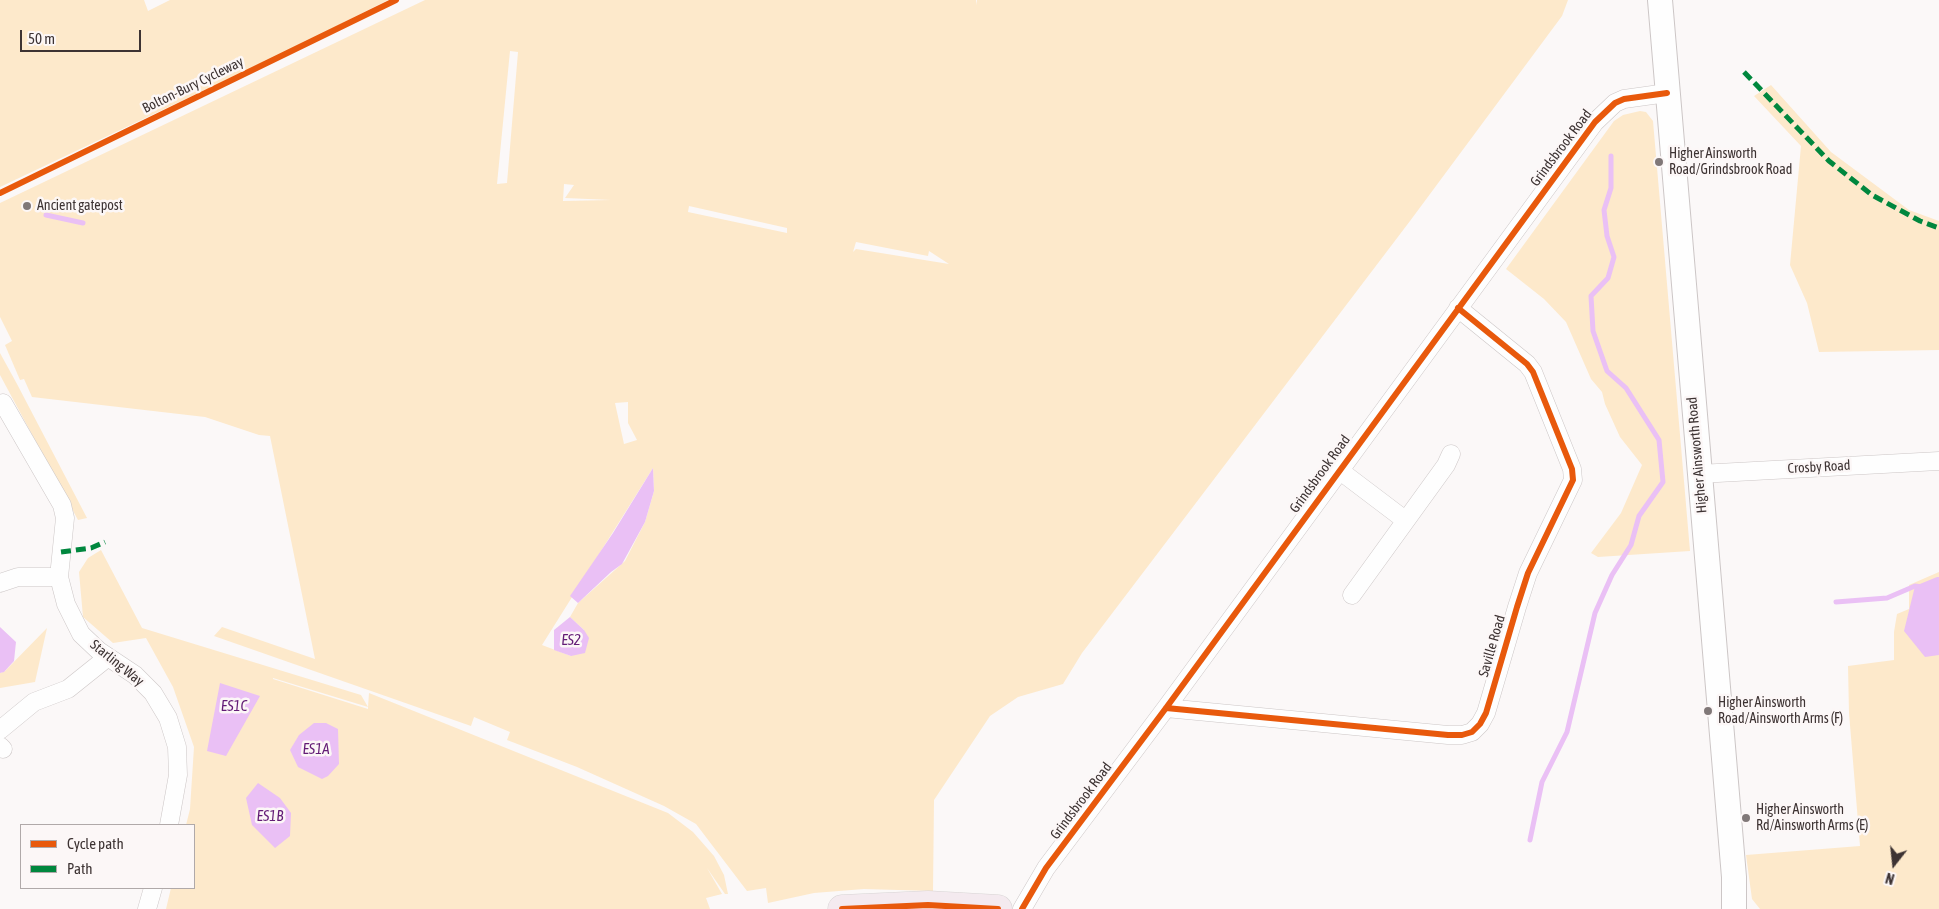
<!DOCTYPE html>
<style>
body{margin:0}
#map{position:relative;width:1939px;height:909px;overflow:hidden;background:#fbf8f8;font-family:"Asap Condensed",sans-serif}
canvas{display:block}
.legend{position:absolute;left:20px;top:824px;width:175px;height:65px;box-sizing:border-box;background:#fcf7f7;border:1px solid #b0a9a9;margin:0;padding:6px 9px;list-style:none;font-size:15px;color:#3d3333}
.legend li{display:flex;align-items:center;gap:10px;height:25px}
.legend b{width:25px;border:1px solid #b0a9a9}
.north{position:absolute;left:1869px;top:839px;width:50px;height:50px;-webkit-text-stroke:4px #fcf7f7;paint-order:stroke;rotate:196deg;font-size:14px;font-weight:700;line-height:20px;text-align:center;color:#3d3333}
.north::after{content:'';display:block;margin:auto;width:18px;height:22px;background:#3d3333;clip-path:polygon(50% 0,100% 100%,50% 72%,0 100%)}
.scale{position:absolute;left:20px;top:30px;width:121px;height:22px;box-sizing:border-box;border:2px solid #3d3333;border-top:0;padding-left:6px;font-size:15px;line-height:18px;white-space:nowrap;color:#3d3333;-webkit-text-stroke:4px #fcf7f7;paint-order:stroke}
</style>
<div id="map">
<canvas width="1939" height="909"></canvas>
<ul class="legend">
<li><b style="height:6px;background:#e8590c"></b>Cycle path</li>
<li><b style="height:6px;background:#00873e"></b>Path</li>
</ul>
<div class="north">N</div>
<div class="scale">50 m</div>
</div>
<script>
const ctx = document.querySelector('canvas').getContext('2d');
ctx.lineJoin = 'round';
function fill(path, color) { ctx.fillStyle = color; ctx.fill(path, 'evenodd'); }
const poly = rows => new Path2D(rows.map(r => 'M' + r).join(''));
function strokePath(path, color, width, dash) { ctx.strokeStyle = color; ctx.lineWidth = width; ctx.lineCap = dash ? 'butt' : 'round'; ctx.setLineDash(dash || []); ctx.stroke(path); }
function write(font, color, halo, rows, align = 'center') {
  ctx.font = font + ' "Asap Condensed",sans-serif'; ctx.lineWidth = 5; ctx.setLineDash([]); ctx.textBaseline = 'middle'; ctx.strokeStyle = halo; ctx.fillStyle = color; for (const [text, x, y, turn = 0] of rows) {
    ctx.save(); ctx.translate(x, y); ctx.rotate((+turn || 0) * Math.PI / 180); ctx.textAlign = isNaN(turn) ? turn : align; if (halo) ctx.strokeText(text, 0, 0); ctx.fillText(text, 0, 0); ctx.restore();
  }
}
const green = poly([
 [0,0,144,0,148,11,170,0,388,0,293,48,0,187],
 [425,0,976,0,976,5,977,0,1568,0,1562,16,1410,221,1082,653,1063,684,1018,697,990,716,934,800,933,891,864,889,814,893,768,903,766,888,747,891,696,824,664,806,577,767,507,740,510,732,474,717,471,726,214,636,222,627,315,659,270,436,259,435,205,417,32,397,24,379,20,380,5,345,12,341,0,317,0,203],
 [510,51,518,52,507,183,497,184],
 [564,184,574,185,565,198,611,200,563,201],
 [689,206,787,228,787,233,688,212],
 [856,242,928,256,929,251,949,264,856,249,853,252],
 [628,402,628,423,637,440,624,444,615,403],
 [653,468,654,491,645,522,625,561,578,603,570,617,584,630,571,656,542,645],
 [1771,85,1831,152,1909,210,1939,221,1939,350,1819,352,1807,303,1790,265,1801,146,1754,96],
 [1640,111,1646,112,1653,121,1690,551,1598,557,1591,553,1621,513,1642,465,1620,437,1605,404,1602,392,1591,379,1566,322,1544,299,1506,269,1614,121,1623,115],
 [0,353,17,384,87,518,78,520,0,375],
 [101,550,142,628,361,695,368,707,369,693,668,813,693,832,714,856,724,875,728,894,725,894,707,868,722,894,706,898,710,909,166,909,171,888,194,888,194,825,186,825,190,809,194,747,173,687,146,638,113,643,83,617,79,572,88,558],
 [273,678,368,707,368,709,273,679],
 [1939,572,1939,909,1760,909,1752,899,1746,855,1860,846,1849,713,1848,666,1894,660,1894,632,1897,614,1909,609,1909,585],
 [47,628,35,682,0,688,0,673,5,671]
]);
const water = poly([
 [653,468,654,491,645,522,622,564,611,572,578,603,570,596,613,533],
 [1937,577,1939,577,1939,655,1925,657,1904,631,1915,586],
 [570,617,584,630,589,638,585,653,571,656,554,650,554,630],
 [0,627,16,642,14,661,4,672,0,673],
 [220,683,260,696,226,756,207,751],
 [314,723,326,723,338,729,339,764,328,776,322,779,298,767,290,750,299,735],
 [258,783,280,798,291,813,290,836,275,848,252,825,246,798]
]);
const stream = poly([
 [46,215,83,223],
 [1836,602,1887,598,1915,586,1922,587],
 [1530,840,1542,782,1567,732,1595,613,1612,575,1631,545,1639,516,1663,482,1659,440,1626,388,1607,371,1593,331,1591,296,1608,278,1614,257,1607,236,1604,210,1611,188,1611,156]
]);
const minor = poly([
 [0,405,3,403,62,505,65,518,59,577,66,604,81,634,99,651,135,675,153,693,168,718,177,747,178,775,169,825],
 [1339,470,1405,520],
 [1699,474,1939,461],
 [0,583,18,577,59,577],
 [1352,595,1446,465,1451,454],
 [1166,708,1448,735,1462,735,1472,732,1480,724,1486,713,1517,607,1528,573,1573,480,1572,469,1533,372,1527,364,1458,308],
 [0,730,34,702,68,689,108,657],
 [0,746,3,749],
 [147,909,153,888],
 [1022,909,1046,868,1166,708,1595,122,1615,103,1624,99,1667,93]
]);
const secondary = poly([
 [1660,0,1734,877,1734,909]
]);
const trunk = poly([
 [842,909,928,905,998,909]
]);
const quiet = poly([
 [1744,72,1829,161,1872,195,1920,221,1939,228],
 [61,552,91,548,105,542]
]);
const cycleway = poly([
 [0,193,396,0],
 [1166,708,1448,735,1462,735,1472,732,1480,724,1486,713,1517,607,1528,573,1573,480,1572,469,1533,372,1527,364,1458,308],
 [842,909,928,905,998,909],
 [1022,909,1046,868,1166,708,1595,122,1615,103,1624,99,1667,93]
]);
const markers = [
 [1659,162,5,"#807878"],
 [27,206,5,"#807878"],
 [1708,711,5,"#807878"],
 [1746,818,5,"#807878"]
];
const streetNames = [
 ["Bolton-Bury Cycleway",193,85,-26],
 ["Grindsbrook Road",1561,148,-53],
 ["Higher Ainsworth Road",1697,455,-95],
 ["Crosby Road",1819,467,-3],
 ["Grindsbrook Road",1320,474,-54],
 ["Saville Road",1492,646,-74],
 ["Starling Way",117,663,39],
 ["Grindsbrook Road",1081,801,-53]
];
const poiNames = [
 ["Higher Ainsworth",1669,154],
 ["Road/Grindsbrook Road",1669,170],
 ["Ancient gatepost",37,206],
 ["Higher Ainsworth",1718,703],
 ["Road/Ainsworth Arms (F)",1718,719],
 ["Higher Ainsworth",1756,810],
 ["Rd/Ainsworth Arms (E)",1756,826]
];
const waterNames = [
 ["ES2",571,640],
 ["ES1C",234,706],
 ["ES1A",316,749],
 ["ES1B",270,816]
];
fill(green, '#fde9cb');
fill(water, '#eac0f5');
strokePath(stream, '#eac0f5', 5);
strokePath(minor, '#ccc6c6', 19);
strokePath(secondary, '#ccc6c6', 26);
strokePath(trunk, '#d7d4d4', 29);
strokePath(minor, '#fefefe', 18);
strokePath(secondary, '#fefefe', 24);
strokePath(trunk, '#f4eaef', 28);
strokePath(quiet, '#00873e', 5, [10, 5]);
strokePath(cycleway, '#e8590c', 6);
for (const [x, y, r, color] of markers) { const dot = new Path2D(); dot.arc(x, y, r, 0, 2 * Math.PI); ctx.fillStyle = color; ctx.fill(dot); strokePath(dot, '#fcf7f7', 2); }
write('14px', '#3d3333', '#fcf7f7', streetNames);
write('14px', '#3d3333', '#fcf7f7', poiNames, 'left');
write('italic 15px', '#631c76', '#fcf7f7', waterNames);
</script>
